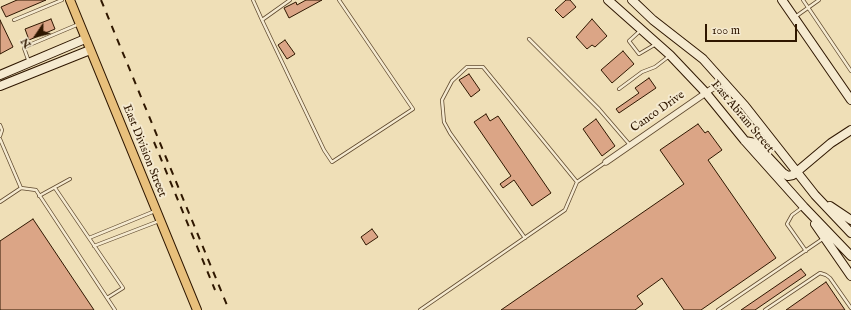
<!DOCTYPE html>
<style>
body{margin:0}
#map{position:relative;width:851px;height:310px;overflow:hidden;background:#efdfb7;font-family:"IM FELL English",serif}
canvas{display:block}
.north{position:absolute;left:16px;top:16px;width:40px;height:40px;-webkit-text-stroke:3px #f5ead0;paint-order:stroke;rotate:235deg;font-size:11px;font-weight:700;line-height:16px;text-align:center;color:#2f1700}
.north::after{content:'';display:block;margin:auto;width:14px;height:18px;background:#2f1700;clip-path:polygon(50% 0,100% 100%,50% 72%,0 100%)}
.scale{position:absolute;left:705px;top:24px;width:92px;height:18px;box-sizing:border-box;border:2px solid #2f1700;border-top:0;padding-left:5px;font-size:12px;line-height:14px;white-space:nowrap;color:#2f1700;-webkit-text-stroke:3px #f5ead0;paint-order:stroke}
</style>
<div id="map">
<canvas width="851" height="310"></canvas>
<div class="north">N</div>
<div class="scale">100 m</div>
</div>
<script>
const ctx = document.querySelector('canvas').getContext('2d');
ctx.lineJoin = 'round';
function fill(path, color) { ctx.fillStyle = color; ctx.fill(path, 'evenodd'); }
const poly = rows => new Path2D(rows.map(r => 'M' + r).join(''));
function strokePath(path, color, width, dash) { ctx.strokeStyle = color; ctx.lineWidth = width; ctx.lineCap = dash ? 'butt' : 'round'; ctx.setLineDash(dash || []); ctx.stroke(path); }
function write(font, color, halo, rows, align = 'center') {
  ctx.font = font + ' "IM FELL English",serif'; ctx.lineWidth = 4; ctx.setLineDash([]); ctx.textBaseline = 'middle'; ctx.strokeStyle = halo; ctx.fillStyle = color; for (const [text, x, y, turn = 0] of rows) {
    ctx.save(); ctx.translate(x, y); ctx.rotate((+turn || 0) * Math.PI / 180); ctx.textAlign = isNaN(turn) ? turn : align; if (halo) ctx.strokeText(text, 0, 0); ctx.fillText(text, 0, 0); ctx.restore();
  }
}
const building = poly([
 [17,0,46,0,6,17,1,7,17,0],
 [306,0,322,0,289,18,284,8,296,2,297,5,306,0],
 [566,0,570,0,576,7,563,18,555,10,566,0],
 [51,19,55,29,29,40,25,29,51,19],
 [592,19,607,36,595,47,592,45,587,49,576,37,592,19],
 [0,20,13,47,0,54,0,20],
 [285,40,295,54,287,59,278,45,285,40],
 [623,51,634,64,612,83,601,70,623,51],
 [469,74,480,90,471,97,459,80,469,74],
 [649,78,656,88,619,113,616,109,639,93,635,88,649,78],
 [486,114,490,121,498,116,551,193,532,206,514,180,503,188,500,184,511,176,474,122,486,114],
 [596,119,615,146,602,156,583,129,596,119],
 [698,124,705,133,708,131,722,150,708,160,776,258,701,310,684,310,662,278,637,296,643,304,635,310,501,310,684,184,660,150,698,124],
 [33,219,94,310,0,310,0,241,33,219],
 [372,229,378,237,366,245,361,237,372,229],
 [801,269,806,275,755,310,741,310,801,269],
 [826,282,845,310,786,310,826,282]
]);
const lane = poly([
 [253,0,262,20],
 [290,0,262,20,324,150,332,162,413,109,339,0],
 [803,0,851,71],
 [795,17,819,0],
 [14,20,62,0],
 [641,30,629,41,639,54,656,44],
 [529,39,599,109,630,145],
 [29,62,24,48,27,46,79,24],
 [619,89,642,72,655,67,668,57],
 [0,125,2,130,0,136],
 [0,139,21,188],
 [55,188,123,288,107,298],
 [39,196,70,179],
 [0,202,21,188,36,190,115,310],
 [803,207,792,215,787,224,806,251],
 [89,238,155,211],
 [525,238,450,133,444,122,442,100,452,81,467,67,483,67,577,182],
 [94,246,159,221],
 [420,310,565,210,577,182,606,162],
 [718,310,824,238],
 [765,310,820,273,826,275,830,278,851,308]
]);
const street = poly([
 [606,162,723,81]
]);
const secondary = poly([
 [608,0,670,55,706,93,745,141,804,207,851,256],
 [632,0,653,20,703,59,745,106,815,195,851,233],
 [782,0,851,100],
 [0,75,85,39],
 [0,86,90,50],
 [745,141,755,143,783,173,788,176,793,175,831,143,851,130],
 [830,206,851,220],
 [815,224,851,276]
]);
const primary = poly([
 [70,0,197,310]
]);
const rail = poly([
 [101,0,229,310],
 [154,142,215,290]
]);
const streetNames = [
 ["Canco Drive",658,112,-35],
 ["East Abram Street",742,117,50],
 ["East Division Street",144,151,68]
];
fill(building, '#dba586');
strokePath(building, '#2f1700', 1);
strokePath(lane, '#5f492e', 4);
strokePath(street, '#5f492e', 7);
strokePath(secondary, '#2f1700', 10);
strokePath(primary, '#2f1700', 10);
strokePath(lane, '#f5ead0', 2.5);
strokePath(street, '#f5ead0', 5.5);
strokePath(secondary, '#f5ead0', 8);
strokePath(primary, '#e8c07c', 8);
strokePath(rail, '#2f1700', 2, [7, 7]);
write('12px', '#2f1700', '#f5ead0', streetNames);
</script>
